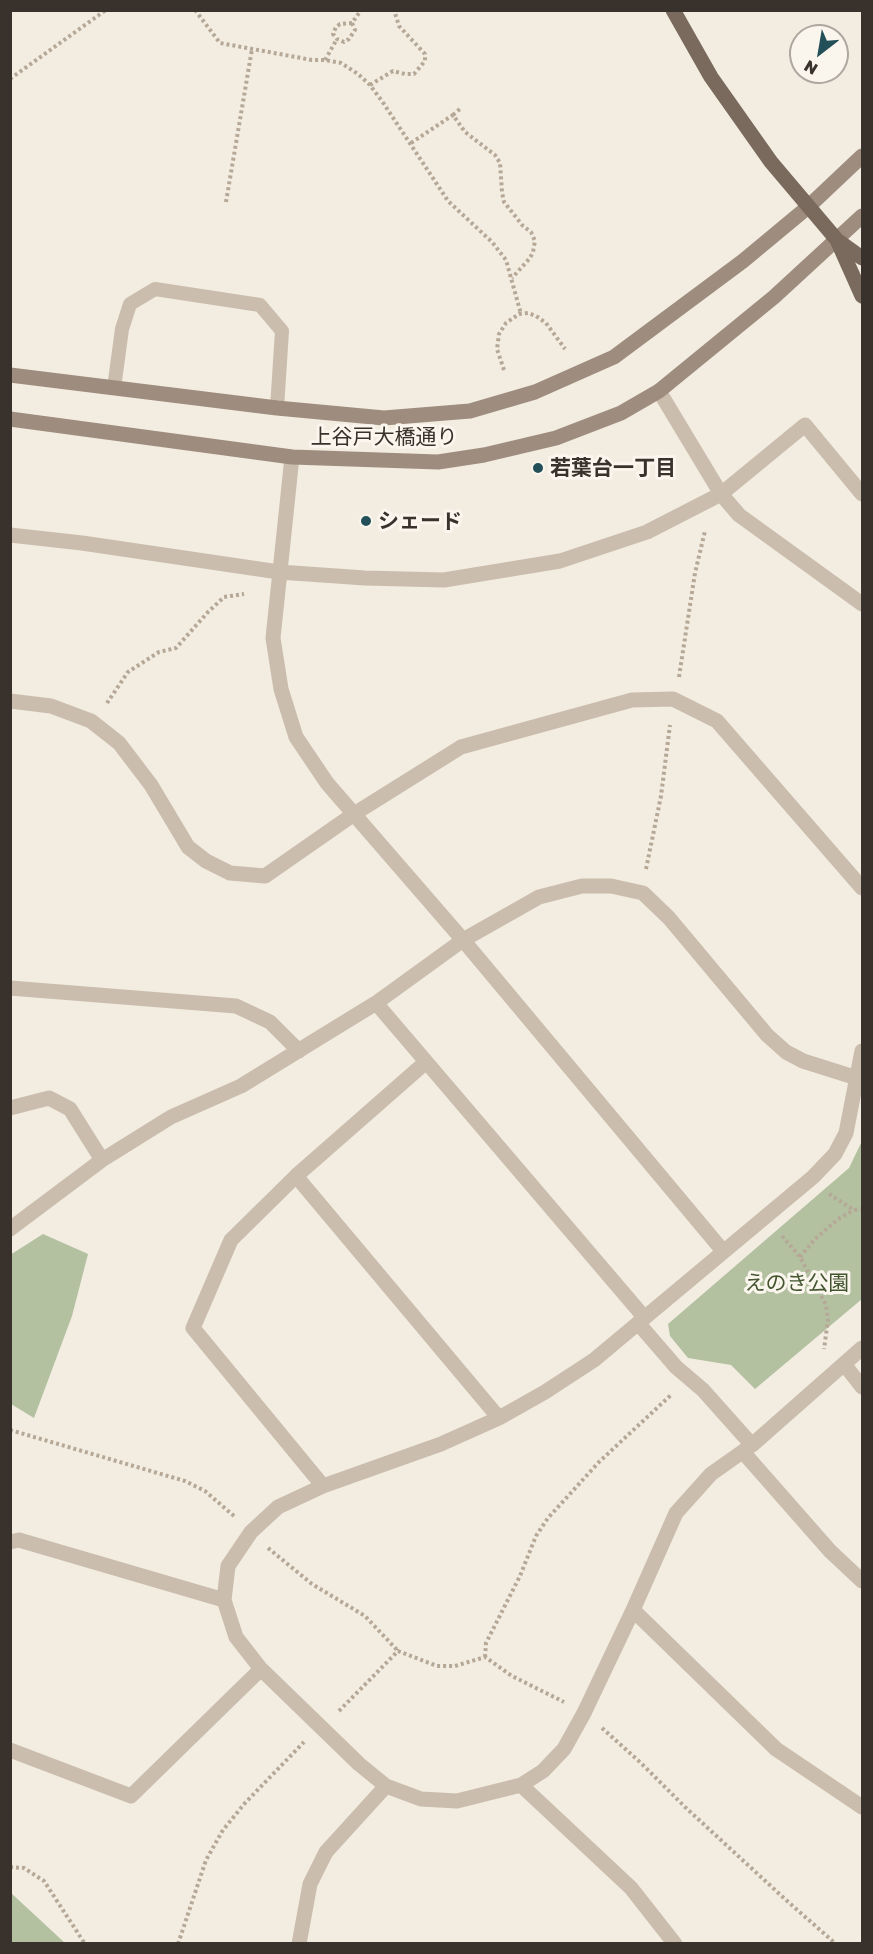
<!DOCTYPE html>
<meta charset="utf-8">
<style>
body{margin:0}
#map{position:relative;width:873px;height:1954px;overflow:hidden;background:#f2ece1;font-family:"Golos Text",sans-serif}
canvas{display:block}
.frame{position:absolute;inset:0;border:12px solid #39312b;pointer-events:none}
.north{position:absolute;left:789px;top:24px;width:60px;height:60px;box-sizing:border-box;background:#faf5ed;border:2px solid #ada79f;border-radius:50%;rotate:211deg;font-size:16px;font-weight:700;line-height:24px;text-align:center;color:#39312b}
.north::after{content:'';display:block;margin:auto;width:21px;height:27px;background:#234f58;clip-path:polygon(50% 0,100% 100%,50% 72%,0 100%)}
</style>
<div id="map">
<canvas width="873" height="1954"></canvas>
<div class="frame"></div>
<div class="north">N</div>
</div>
<script>
const ctx = document.querySelector('canvas').getContext('2d');
ctx.lineJoin = 'round';
function fill(path, color) { ctx.fillStyle = color; ctx.fill(path, 'evenodd'); }
const poly = rows => new Path2D(rows.map(r => 'M' + r).join(''));
function strokePath(path, color, width, dash) { ctx.strokeStyle = color; ctx.lineWidth = width; ctx.lineCap = dash ? 'butt' : 'round'; ctx.setLineDash(dash || []); ctx.stroke(path); }
function write(font, color, halo, rows, align = 'center') {
  ctx.font = font + ' "Golos Text","Noto Sans JP",sans-serif'; ctx.lineWidth = 6; ctx.setLineDash([]); ctx.textBaseline = 'middle'; ctx.strokeStyle = halo; ctx.fillStyle = color; for (const [text, x, y, turn = 0] of rows) {
    ctx.save(); ctx.translate(x, y); ctx.rotate((+turn || 0) * Math.PI / 180); ctx.textAlign = isNaN(turn) ? turn : align; if (halo) ctx.strokeText(text, 0, 0); ctx.fillText(text, 0, 0); ctx.restore();
  }
}
const green = poly([
 [862,1141,862,1299,755,1389,731,1365,688,1358,670,1336,668,1324,849,1168],
 [43,1234,88,1254,72,1316,34,1418,11,1404,10,1255],
 [10,1893,11,1893,65,1943,11,1943]
]);
const path = poly([
 [195,10,220,43,312,60,325,60,341,63,358,74,370,85,384,104,448,201,492,242,506,260,521,314],
 [352,23,340,24,336,27,333,34,337,39,344,42,349,39,355,30,352,23,361,10],
 [325,60,337,39],
 [10,79,106,10],
 [370,85,393,71,405,74,414,74,425,61,425,54,399,26,394,10],
 [453,115,461,108],
 [411,143,453,115,465,132,495,155,500,163,502,192,504,202,523,226,531,232,535,241,533,252,530,258,512,278],
 [226,202,252,49],
 [504,370,497,349,499,334,506,323,519,314,528,313,536,316,546,323,565,349],
 [679,677,695,573,705,531],
 [107,703,128,672,159,652,176,648,208,612,224,597,244,594],
 [646,869,661,796,670,725],
 [829,1194,854,1210,862,1209],
 [782,1236,800,1257,826,1305,828,1320,824,1349],
 [800,1257,815,1239,838,1219,854,1210],
 [10,1430,185,1481,205,1491,234,1516],
 [268,1548,312,1584,365,1616,398,1651],
 [485,1657,486,1643,520,1576,536,1536,548,1518,599,1462,672,1394],
 [339,1711,398,1651,437,1666,455,1666,485,1657,512,1676,564,1702],
 [602,1728,642,1764,685,1807,786,1900,836,1944],
 [10,1867,24,1868,44,1881,85,1944],
 [178,1944,206,1860,223,1830,245,1803,304,1742]
]);
const lane = poly([
 [114,388,122,329,130,304,155,289,260,305,282,331,277,408]
]);
const street = poly([
 [659,391,721,494,739,515,862,604],
 [292,457,273,638,281,689,296,737,327,783,463,940,723,1251],
 [10,535,82,543,279,572,365,578,444,580,560,561,647,532,721,494,805,425,862,494],
 [10,701,51,706,91,721,119,743,151,785,188,847,206,861,230,873,265,876,354,814,461,747,632,700,673,699,717,721,862,888],
 [10,988,236,1006,270,1022,299,1051],
 [862,1051,846,1133,835,1154,813,1177,594,1360,545,1392,499,1418,441,1444,323,1486,278,1507,251,1532,228,1566,224,1600,236,1637,261,1669,359,1764,386,1786,421,1799,457,1801,521,1785,543,1771,564,1749,584,1713,633,1610,676,1513,711,1474,752,1445,862,1348],
 [10,1108,49,1098,70,1109,102,1160],
 [296,1176,499,1418],
 [10,1229,102,1160,171,1117,241,1086,376,1003],
 [644,1317,376,1003,463,940,539,897,582,886,611,886,643,893,669,918,767,1035,786,1052,803,1061,857,1078],
 [638,1323,676,1367,703,1390,752,1445],
 [844,1364,862,1387],
 [743,1452,830,1551,862,1581],
 [323,1486,193,1328,231,1240,296,1176,426,1062],
 [10,1542,19,1540,224,1600],
 [633,1610,776,1749,862,1807],
 [10,1750,131,1796,261,1669],
 [521,1785,631,1888,675,1944],
 [299,1944,310,1884,326,1852,386,1786]
]);
const secondary = poly([
 [10,375,277,408,384,418,470,411,535,392,614,357,743,261,808,207,862,156],
 [10,419,292,457,438,462,484,455,556,438,621,413,659,391,774,297,862,216]
]);
const primary = poly([
 [673,10,711,77,771,162,837,240,862,258],
 [837,240,862,296]
]);
const markers = [
 [538,468,6,"#234f58"],
 [366,521,6,"#234f58"]
];
const streetNames = [
 ["上谷戸大橋通り",384,437]
];
const poiNames = [
 ["若葉台一丁目",550,468],
 ["シェード",378,521]
];
const parkNames = [
 ["えのき公園",797,1283]
];
fill(green, '#b3c1a1');
strokePath(path, '#b6a897', 4, [3, 3]);
strokePath(lane, '#cabdad', 14);
strokePath(street, '#cabdad', 15);
strokePath(secondary, '#9e8d7e', 15);
strokePath(primary, '#7a6a5d', 15);
for (const [x, y, r, color] of markers) { const dot = new Path2D(); dot.arc(x, y, r, 0, 2 * Math.PI); ctx.fillStyle = color; ctx.fill(dot); strokePath(dot, '#faf5ed', 2); }
write('21px', '#39312b', '#faf5ed', streetNames);
write('bold 21px', '#39312b', '#faf5ed', poiNames, 'left');
write('21px', '#445630', '#faf5ed', parkNames);
</script>
